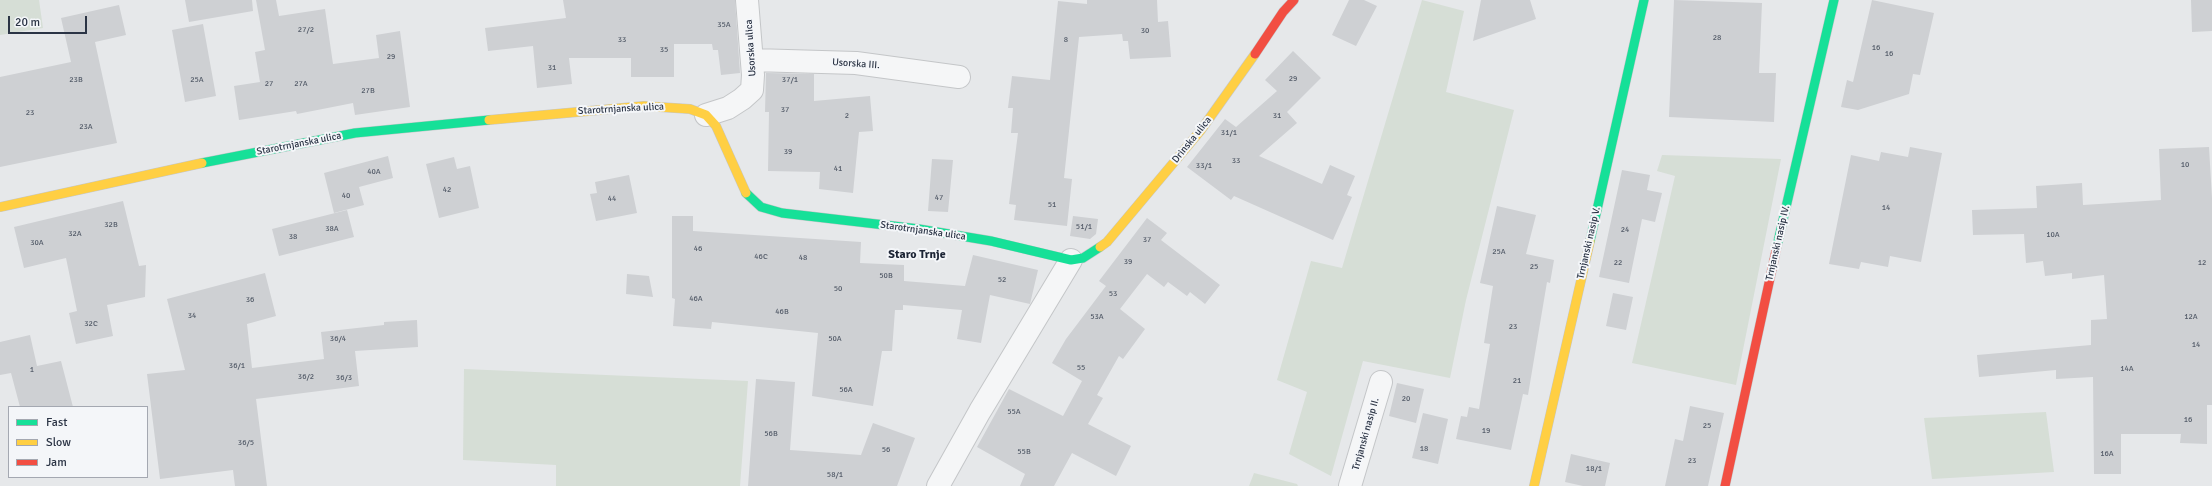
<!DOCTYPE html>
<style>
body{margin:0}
#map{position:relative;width:2212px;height:486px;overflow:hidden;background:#e6e8ea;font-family:Signika,sans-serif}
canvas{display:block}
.legend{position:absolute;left:8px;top:406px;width:140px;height:72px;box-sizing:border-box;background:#f4f6f9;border:1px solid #a4a8b1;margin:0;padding:5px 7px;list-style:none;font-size:12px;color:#2b3445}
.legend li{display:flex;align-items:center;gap:8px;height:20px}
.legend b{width:20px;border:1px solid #a4a8b1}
.scale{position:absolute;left:8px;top:16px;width:79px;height:18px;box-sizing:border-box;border:2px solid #2b3445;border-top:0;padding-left:5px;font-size:12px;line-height:14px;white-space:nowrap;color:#2b3445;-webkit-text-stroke:3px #f4f6f9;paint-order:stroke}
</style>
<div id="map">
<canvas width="2212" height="486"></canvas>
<ul class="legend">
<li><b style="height:5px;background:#16e098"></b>Fast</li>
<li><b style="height:5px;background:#ffcf43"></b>Slow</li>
<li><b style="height:5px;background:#f24e42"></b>Jam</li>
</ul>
<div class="scale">20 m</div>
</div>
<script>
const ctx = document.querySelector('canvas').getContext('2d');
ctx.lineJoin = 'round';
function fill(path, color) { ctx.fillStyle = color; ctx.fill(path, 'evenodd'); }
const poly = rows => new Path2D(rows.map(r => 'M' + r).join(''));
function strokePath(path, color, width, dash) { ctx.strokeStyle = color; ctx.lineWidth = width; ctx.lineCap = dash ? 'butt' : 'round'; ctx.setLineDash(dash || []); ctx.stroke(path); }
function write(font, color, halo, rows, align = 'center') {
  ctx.font = font + ' Signika,sans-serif'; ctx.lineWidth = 4; ctx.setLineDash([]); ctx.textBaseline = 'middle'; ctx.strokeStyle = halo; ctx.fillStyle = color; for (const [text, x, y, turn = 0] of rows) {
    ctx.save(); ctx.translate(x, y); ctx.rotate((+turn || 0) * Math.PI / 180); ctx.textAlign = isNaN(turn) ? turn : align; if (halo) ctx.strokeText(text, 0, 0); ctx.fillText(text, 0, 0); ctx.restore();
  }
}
const green = poly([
 [0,0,39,0,43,28,0,35],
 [1422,0,1464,11,1446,92,1514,110,1466,300,1450,378,1363,361,1331,476,1289,454,1307,392,1277,380,1311,261,1342,268],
 [1662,155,1781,159,1736,385,1632,363,1675,176,1657,171],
 [464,369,748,381,740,486,556,486,556,465,463,460],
 [2046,412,2054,472,1932,479,1924,418],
 [1254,473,1297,484,1298,486,1249,486]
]);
const building = poly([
 [185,0,252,0,253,11,189,22],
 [256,0,276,0,279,16,325,9,333,64,379,58,376,35,400,31,410,107,355,115,353,103,297,114,296,111,239,120,234,86,260,82,255,52,265,50],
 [563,0,735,0,740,73,721,75,718,50,713,50,712,44,674,44,674,77,631,77,631,58,569,58,572,84,537,88,533,46,488,51,485,28,566,18],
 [1087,0,1157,0,1158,22,1168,21,1171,57,1130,59,1128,41,1123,41,1122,34,1079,37,1064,178,1072,179,1067,226,1014,220,1016,205,1009,204,1018,133,1011,133,1013,108,1008,108,1012,76,1050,80,1058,1,1087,4],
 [1349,0,1364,0,1377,6,1356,46,1332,35],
 [1481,0,1530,0,1536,19,1473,41],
 [1674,0,1762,3,1759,73,1776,73,1774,122,1669,117],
 [1872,0,1934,13,1920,75,1913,74,1909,94,1858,110,1841,107,1847,80,1853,82],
 [2191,0,2212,0,2212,31,2192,32],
 [119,5,126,35,95,42,117,143,0,167,0,77,71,62,61,18],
 [203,24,216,96,185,102,172,30],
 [1293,51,1321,78,1287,112,1297,123,1259,156,1322,184,1330,165,1355,176,1347,195,1352,197,1333,240,1234,196,1231,200,1187,167,1225,119,1236,127,1277,91,1265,80],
 [766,73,814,74,814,101,870,96,873,131,859,132,853,193,819,189,820,172,768,171,769,112,765,112],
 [1910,147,1942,153,1921,262,1890,256,1888,267,1861,262,1859,269,1829,264,1851,155,1879,161,1881,152,1908,157],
 [2209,147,2212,198,2212,405,2207,405,2207,444,2180,443,2181,434,2121,434,2121,474,2094,474,2093,377,2056,379,2056,370,1979,377,1977,355,2091,345,2091,320,2107,319,2104,275,2072,279,2072,273,2045,276,2043,261,2026,263,2024,234,1973,235,1972,210,2037,208,2036,186,2082,183,2083,205,2161,200,2159,149],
 [388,156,393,178,359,187,364,205,334,213,324,173],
 [454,157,457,169,470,166,479,208,439,218,426,164],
 [932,159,953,160,948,212,928,211],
 [1622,170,1650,175,1647,190,1662,193,1655,222,1642,219,1629,283,1599,277],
 [629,175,637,213,596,221,590,194,597,193,595,182],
 [123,201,139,266,146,265,145,297,107,305,113,336,76,344,69,313,77,311,66,258,24,268,14,227],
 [1497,206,1536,215,1526,254,1554,260,1550,283,1547,282,1528,395,1523,394,1511,450,1456,439,1461,416,1467,417,1469,407,1479,409,1490,344,1484,343,1493,286,1480,283],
 [347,210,354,237,279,256,272,229],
 [672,216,693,216,693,231,861,242,860,263,904,265,904,281,965,286,973,255,1038,270,1030,304,990,295,981,343,957,339,962,310,903,305,903,310,895,310,892,351,882,351,873,406,812,396,818,333,712,322,711,329,673,326,675,299,672,298],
 [1073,216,1098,219,1096,234,1090,239,1070,236],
 [1147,218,1167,233,1161,240,1220,285,1205,304,1190,292,1187,296,1168,282,1164,287,1147,274,1120,309,1145,329,1123,359,1119,356,1097,395,1103,398,1088,424,1131,446,1116,476,1072,453,1054,486,1020,486,1025,474,977,447,1009,389,1063,416,1082,381,1052,363,1066,339,1106,286,1099,281],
 [265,273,276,316,247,324,252,368,324,359,321,332,384,325,384,322,417,320,418,347,355,351,359,386,256,399,267,486,235,486,233,470,160,479,147,374,185,370,167,299],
 [627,274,649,276,653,297,626,294],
 [1613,293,1633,297,1626,330,1606,326],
 [30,335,37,366,61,361,73,407,20,407,11,373,0,375,0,342],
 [756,379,795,382,790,450,861,455,873,423,915,438,897,486,748,486],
 [1397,383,1424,389,1416,423,1389,416],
 [1690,406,1724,413,1708,486,1665,486,1675,439,1683,441],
 [1423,413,1448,419,1438,464,1412,458],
 [1571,454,1610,463,1605,486,1583,486,1565,482]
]);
const street = poly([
 [753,60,856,63,959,77],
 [706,115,728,108,742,99,752,90,753,75,747,0],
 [938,486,980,411,1071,260],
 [1350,486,1381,382]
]);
const fast = poly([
 [202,163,355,133,489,120],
 [746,193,761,207,782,213,919,229,991,241,1071,260,1083,258,1100,247],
 [1590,241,1644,0],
 [1777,246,1834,0]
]);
const slow = poly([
 [489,120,644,106,690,109,706,115,716,126,746,193],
 [0,207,202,163],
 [1100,247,1107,242,1201,130,1255,54],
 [1534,486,1590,241]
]);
const jam = poly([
 [1255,54,1283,12,1294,0],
 [1725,486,1777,246]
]);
const numberNames = [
 ["35A",724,25],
 ["27/2",306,30],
 ["30",1145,31],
 ["28",1717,38],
 ["33",622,40],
 ["8",1066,40],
 ["16",1876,48],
 ["35",664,50],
 ["16",1889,54],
 ["29",391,57],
 ["31",552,68],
 ["29",1293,79],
 ["23B",76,80],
 ["25A",197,80],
 ["37/1",790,80],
 ["27",269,84],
 ["27A",301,84],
 ["27B",368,91],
 ["37",785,110],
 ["23",30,113],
 ["2",847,116],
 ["31",1277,116],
 ["23A",86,127],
 ["31/1",1229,133],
 ["39",788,152],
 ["33",1236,161],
 ["10",2185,165],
 ["33/1",1204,166],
 ["41",838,169],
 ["40A",374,172],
 ["42",447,190],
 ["40",346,196],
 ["47",939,198],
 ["44",612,199],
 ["51",1052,205],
 ["14",1886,208],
 ["32B",111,225],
 ["51/1",1084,227],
 ["38A",332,229],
 ["24",1625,230],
 ["32A",75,234],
 ["10A",2053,235],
 ["38",293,237],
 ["37",1147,240],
 ["30A",37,243],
 ["46",698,249],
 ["25A",1499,252],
 ["46C",761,257],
 ["48",803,258],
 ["39",1128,262],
 ["22",1618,263],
 ["12",2202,263],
 ["25",1534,267],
 ["50B",886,276],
 ["52",1002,280],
 ["50",838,289],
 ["53",1113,294],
 ["46A",696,299],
 ["36",250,300],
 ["46B",782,312],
 ["34",192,316],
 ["53A",1097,317],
 ["12A",2191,317],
 ["32C",91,324],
 ["23",1513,327],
 ["36/4",338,339],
 ["50A",835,339],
 ["14",2196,345],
 ["36/1",237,366],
 ["55",1081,368],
 ["14A",2127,369],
 ["1",32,370],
 ["36/2",306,377],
 ["36/3",344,378],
 ["21",1517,381],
 ["56A",846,390],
 ["20",1406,399],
 ["55A",1014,412],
 ["16",2188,420],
 ["25",1707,426],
 ["19",1486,431],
 ["56B",771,434],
 ["36/5",246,443],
 ["18",1424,449],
 ["56",886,450],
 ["55B",1024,452],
 ["16A",2107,454],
 ["23",1692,461],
 ["18/1",1594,469],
 ["58/1",835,475]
];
const streetNames = [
 ["Usorska ulica",751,48,-94],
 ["Usorska III.",856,64,4],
 ["Starotrnjanska ulica",621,109,-3],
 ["Drinska ulica",1192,140,-51],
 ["Starotrnjanska ulica",299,144,-11],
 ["Starotrnjanska ulica",923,231,8],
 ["Trnjanski nasip V.",1589,243,-77],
 ["Trnjanski nasip IV.",1778,243,-77],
 ["Trnjanski nasip II.",1366,434,-74]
];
const quarterNames = [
 ["Staro Trnje",917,255]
];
fill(green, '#d6ded6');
fill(building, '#ced0d3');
strokePath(street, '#c4c6c8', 24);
strokePath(fast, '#c4c6c8', 10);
strokePath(slow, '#c4c6c8', 10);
strokePath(jam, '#c4c6c8', 10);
strokePath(street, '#f5f6f7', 22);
strokePath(fast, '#16e098', 9);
strokePath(slow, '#ffcf43', 9);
strokePath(jam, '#f24e42', 9);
write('8px', '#545c69', null, numberNames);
write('10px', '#2b3445', '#f4f6f9', streetNames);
write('bold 12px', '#1d2536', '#f4f6f9', quarterNames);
</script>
